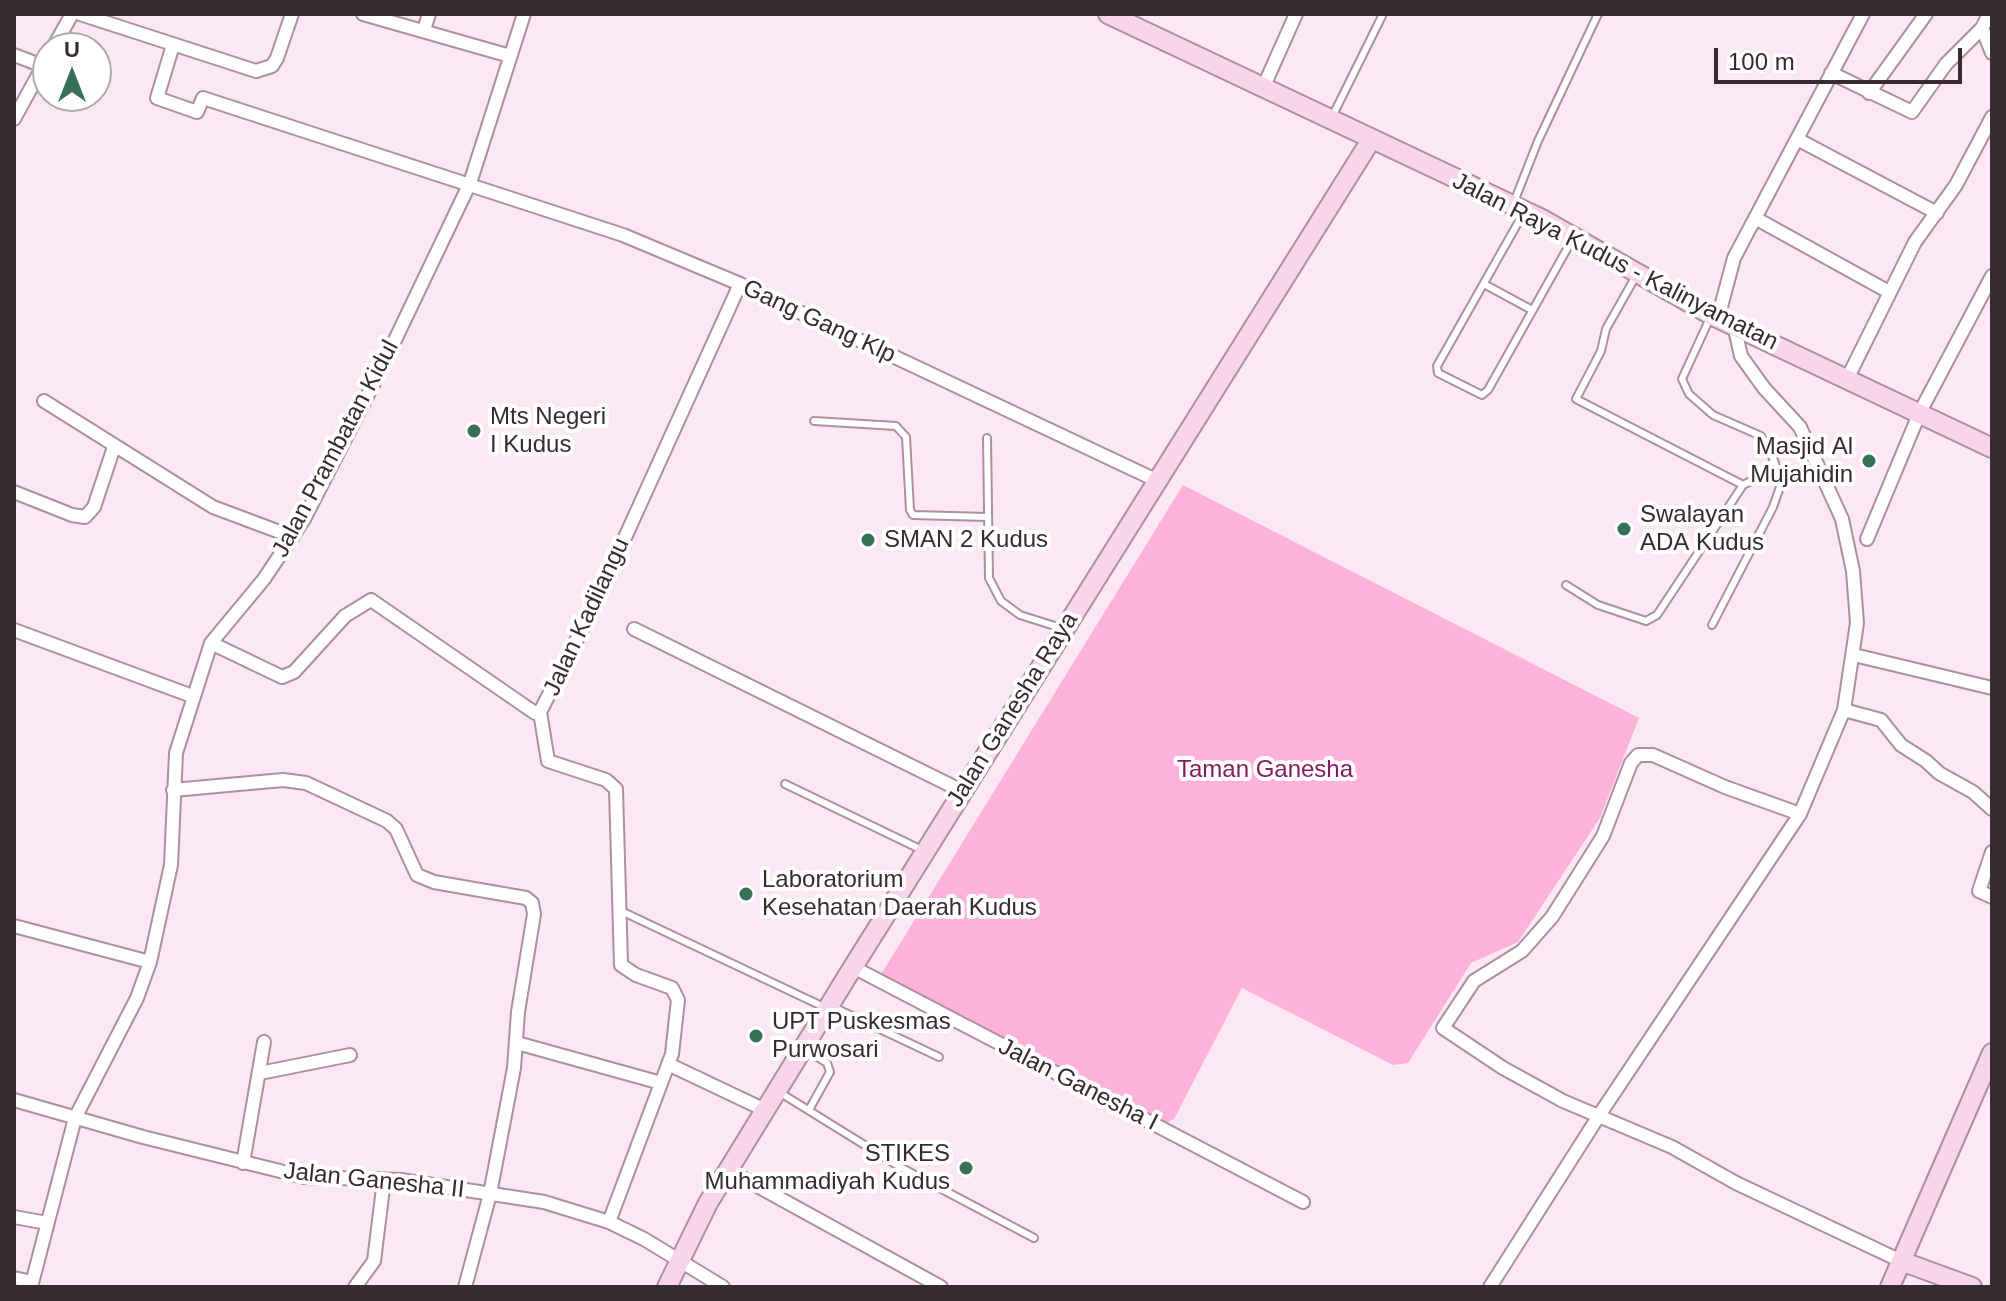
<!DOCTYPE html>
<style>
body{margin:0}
#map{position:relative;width:2006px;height:1301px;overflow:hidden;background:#fce8f2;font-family:Helvetica,sans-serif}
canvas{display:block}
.frame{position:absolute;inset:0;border:16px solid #372a31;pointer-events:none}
.north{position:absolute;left:32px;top:32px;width:80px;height:80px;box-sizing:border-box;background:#fff;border:2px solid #afaaad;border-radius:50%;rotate:0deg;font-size:22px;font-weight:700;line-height:32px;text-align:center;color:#372a31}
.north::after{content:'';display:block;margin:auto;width:28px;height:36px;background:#38715a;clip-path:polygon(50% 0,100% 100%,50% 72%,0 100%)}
.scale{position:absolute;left:1714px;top:48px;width:248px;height:36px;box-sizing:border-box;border:4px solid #372a31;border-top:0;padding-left:10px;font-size:24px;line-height:28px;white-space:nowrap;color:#372a31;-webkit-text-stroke:6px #fff;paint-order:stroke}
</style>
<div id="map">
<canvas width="2006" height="1301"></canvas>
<div class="frame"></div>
<div class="north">U</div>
<div class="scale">100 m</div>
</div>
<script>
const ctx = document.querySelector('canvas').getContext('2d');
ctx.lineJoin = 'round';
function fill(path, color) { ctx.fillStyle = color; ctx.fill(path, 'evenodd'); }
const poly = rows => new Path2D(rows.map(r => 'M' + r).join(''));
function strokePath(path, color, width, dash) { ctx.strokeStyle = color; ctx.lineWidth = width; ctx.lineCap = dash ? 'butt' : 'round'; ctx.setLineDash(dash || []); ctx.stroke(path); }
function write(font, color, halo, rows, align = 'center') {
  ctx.font = font + ' Helvetica,sans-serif'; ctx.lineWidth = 8; ctx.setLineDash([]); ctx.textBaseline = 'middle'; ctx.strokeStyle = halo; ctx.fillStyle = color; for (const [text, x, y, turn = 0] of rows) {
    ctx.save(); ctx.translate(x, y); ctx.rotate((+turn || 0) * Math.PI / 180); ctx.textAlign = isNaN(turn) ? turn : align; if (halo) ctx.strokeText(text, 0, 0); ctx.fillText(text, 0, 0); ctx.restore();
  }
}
const green = poly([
 [1183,485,1639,718,1600,818,1518,942,1471,963,1408,1063,1393,1065,1242,988,1174,1119,1166,1123,880,976]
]);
const lane = poly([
 [1332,117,1383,14],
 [1514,202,1538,141,1598,14],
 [1523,214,1437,366,1438,373,1482,395,1488,390,1572,240],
 [1637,274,1606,329,1601,351,1576,399,1743,485,1765,474,1774,460,1761,436,1713,415,1689,394,1682,379,1710,318],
 [1484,284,1532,310],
 [814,421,896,426,906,437,910,510,913,515,988,517],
 [987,438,989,578,1001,601,1020,615,1061,628],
 [1566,585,1598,605,1646,621,1657,615,1743,485],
 [1712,625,1773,507,1781,484,1774,460],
 [785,784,922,850],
 [619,910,826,1008],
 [831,1006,939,1057],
 [805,1049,827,1063,830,1072,810,1108],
 [779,1092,900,1167,1034,1238]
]);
const street = poly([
 [80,14,256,71,272,66,277,58,292,14],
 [363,14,510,56],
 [1982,28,1992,53],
 [424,30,429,14],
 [173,45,157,98,197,112,203,98,623,235,740,284,1160,482],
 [53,48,72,14],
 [14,55,43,66],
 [1831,73,1912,112,1946,64,1982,28,1989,14],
 [1263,88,1296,14],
 [1869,93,1926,14],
 [14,119,48,57],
 [1797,139,1937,213],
 [1755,218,1889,292],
 [1718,318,1734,258,1863,14],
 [1848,377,1915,242,1956,185,1992,117],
 [44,401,213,507,293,537],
 [14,492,72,515,85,517,94,507,114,447],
 [1867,539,1920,412,1992,276],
 [634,629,962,791],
 [14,630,192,696],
 [211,643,282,677,294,672,345,616,371,600,535,713,540,712,593,608,740,284],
 [1854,655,1992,688],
 [1844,710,1881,720,1901,745,1926,761,1939,773,1973,792,1992,809],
 [540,712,548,761,606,780,616,789,621,965,636,975,672,988,678,1000,672,1054,609,1222],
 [173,790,283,780,306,783,387,821,396,829,417,875,434,882,526,898,532,903,534,914,518,1012,514,1068,490,1194,465,1287],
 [1800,814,1725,787,1653,755,1638,755,1631,763,1603,836,1552,917,1522,951,1474,981,1443,1028,1503,1068,1563,1101,1672,1147,1736,1183,1901,1261],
 [1992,852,1979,891,1992,897],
 [14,926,150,962],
 [853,967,1303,1202],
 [517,1043,661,1083],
 [668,1064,767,1111],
 [260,1073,350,1055],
 [14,1100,143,1137,304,1177,401,1180,544,1202,609,1222,644,1239,723,1287],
 [243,1163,264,1042],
 [730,1171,941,1287],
 [14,1217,47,1223],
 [14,1278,32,1282],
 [31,1287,75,1118,137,998,150,962,171,865,176,753,211,643,264,579,304,519,384,363,470,183,524,14],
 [355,1287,374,1261,384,1180],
 [1490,1287,1600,1114,1800,814,1844,710,1857,623,1853,571,1842,519,1800,427,1764,388,1741,356,1734,325]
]);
const secondary = poly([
 [1108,14,1544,220,1711,315,1992,448],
 [1901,1261,1972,1287],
 [667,1287,708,1203,853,967,1371,140],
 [1890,1287,1992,1053]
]);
const markers = [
 [474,431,8,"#38715a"],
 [1869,461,8,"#38715a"],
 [1624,529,8,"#38715a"],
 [868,540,8,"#38715a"],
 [746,894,8,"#38715a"],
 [756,1036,8,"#38715a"],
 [966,1168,8,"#38715a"]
];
const streetNames = [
 ["Jalan Raya Kudus - Kalinyamatan",1615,262,27],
 ["Gang Gang Klp",819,322,25],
 ["Jalan Prambatan Kidul",336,449,-62],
 ["Jalan Kadilangu",587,617,-65],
 ["Jalan Ganesha Raya",1013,710,-58],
 ["Jalan Ganesha I",1078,1085,27],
 ["Jalan Ganesha II",374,1181,6]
];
const poiNames = [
 ["Mts Negeri",490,417],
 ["I Kudus",490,445],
 ["Masjid Al",1853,447,"right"],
 ["Mujahidin",1853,475,"right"],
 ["Swalayan",1640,515],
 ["ADA Kudus",1640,543],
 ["SMAN 2 Kudus",884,540],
 ["Laboratorium",762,880],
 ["Kesehatan Daerah Kudus",762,908],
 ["UPT Puskesmas",772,1022],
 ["Purwosari",772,1050],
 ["STIKES",950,1154,"right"],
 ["Muhammadiyah Kudus",950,1182,"right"]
];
const parkNames = [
 ["Taman Ganesha",1265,770]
];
fill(green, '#fcb2db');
strokePath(lane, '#ad8f9f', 10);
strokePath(street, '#ad8f9f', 16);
strokePath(secondary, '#ad8f9f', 22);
strokePath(lane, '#fff', 6);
strokePath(street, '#fff', 12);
strokePath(secondary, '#f9d4ea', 18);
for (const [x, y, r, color] of markers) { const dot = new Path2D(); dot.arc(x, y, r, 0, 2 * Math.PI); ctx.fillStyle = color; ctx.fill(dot); strokePath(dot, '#fff', 3); }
write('24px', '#372a31', '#fff', streetNames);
write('24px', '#372a31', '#fff', poiNames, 'left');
write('24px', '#861b62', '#fff', parkNames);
</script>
